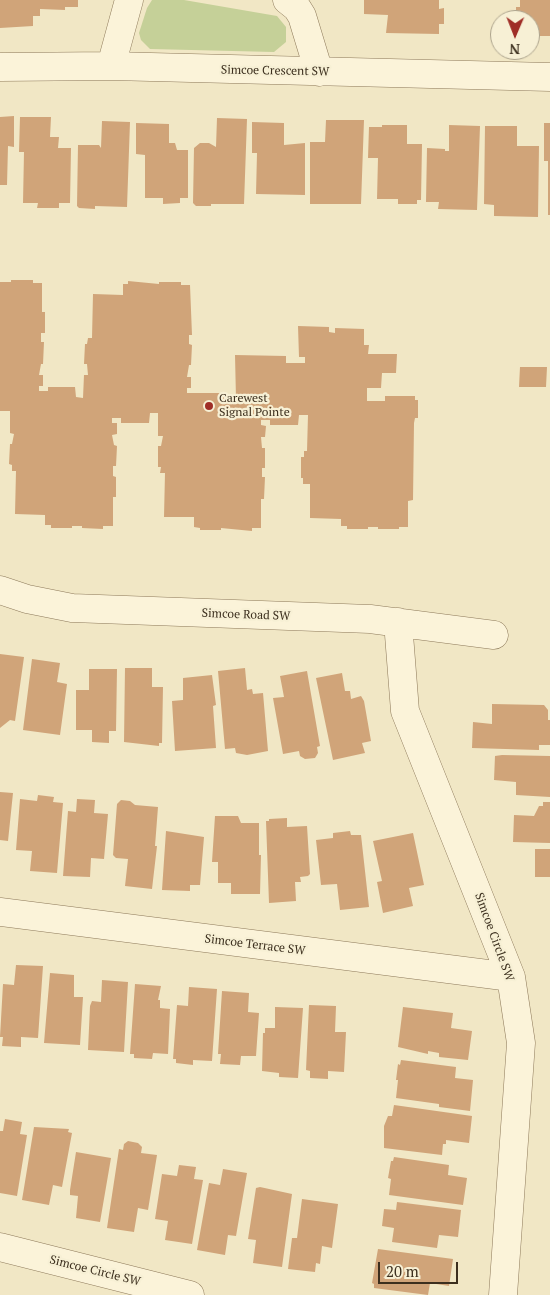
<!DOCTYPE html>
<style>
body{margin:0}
#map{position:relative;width:550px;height:1295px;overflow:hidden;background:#f1e7c5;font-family:"PT Serif",serif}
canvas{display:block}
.north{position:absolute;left:490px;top:10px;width:50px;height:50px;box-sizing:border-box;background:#f7f0d5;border:1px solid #aca38c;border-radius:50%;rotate:181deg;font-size:14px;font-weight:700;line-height:20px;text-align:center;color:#3c2f1e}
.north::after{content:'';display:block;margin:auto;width:18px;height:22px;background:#9f2e27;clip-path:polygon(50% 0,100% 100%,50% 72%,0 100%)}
.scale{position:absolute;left:378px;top:1262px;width:80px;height:22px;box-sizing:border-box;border:2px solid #3c2f1e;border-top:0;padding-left:6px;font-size:15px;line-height:18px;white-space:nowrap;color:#3c2f1e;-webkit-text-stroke:4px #f7f0d5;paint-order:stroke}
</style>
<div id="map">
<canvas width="550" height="1295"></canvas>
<div class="north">N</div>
<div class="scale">20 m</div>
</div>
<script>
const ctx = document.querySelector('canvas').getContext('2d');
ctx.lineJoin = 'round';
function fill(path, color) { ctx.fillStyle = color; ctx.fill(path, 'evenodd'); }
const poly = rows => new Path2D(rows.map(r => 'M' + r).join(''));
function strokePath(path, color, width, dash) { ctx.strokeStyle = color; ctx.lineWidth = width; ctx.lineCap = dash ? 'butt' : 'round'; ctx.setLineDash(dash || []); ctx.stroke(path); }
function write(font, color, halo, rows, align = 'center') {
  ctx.font = font + ' "PT Serif",serif'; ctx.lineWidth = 4.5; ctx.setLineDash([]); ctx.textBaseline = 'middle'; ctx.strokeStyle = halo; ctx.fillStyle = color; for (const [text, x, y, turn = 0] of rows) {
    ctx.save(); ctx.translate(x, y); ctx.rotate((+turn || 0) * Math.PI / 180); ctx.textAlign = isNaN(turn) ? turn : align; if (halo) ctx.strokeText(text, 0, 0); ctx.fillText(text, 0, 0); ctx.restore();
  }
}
const green = poly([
 [152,0,184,0,277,16,286,27,286,42,274,52,150,49,141,40,139,33,147,8]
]);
const building = poly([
 [0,0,78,0,78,7,65,7,65,10,40,9,40,16,33,16,33,26,0,28],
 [364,0,439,0,439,9,444,8,444,24,439,24,439,34,386,33,388,15,364,14],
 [520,0,550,0,550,36,530,36,530,20,516,20,516,7,520,7],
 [14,116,14,147,8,146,7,185,0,185,0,117],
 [20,117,51,117,50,137,59,137,58,148,71,148,70,203,59,203,59,208,37,208,38,203,23,203,24,152,19,152],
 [217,118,247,119,244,204,211,204,211,206,196,206,193,203,194,148,200,143,209,143,216,147],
 [326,120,364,120,361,204,310,204,310,142,325,142],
 [102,121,130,122,127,207,95,206,95,209,79,208,77,206,78,145,99,145,101,148],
 [252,122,284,123,284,145,305,143,305,195,256,194,257,153,252,153],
 [136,123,169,124,169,143,175,143,177,150,188,150,188,198,180,198,180,203,163,204,163,198,145,198,145,155,136,154],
 [544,123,550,123,550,215,548,215,548,161,544,161],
 [382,125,407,125,407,144,422,144,421,200,417,200,417,204,398,204,398,199,377,199,378,158,368,158,369,127,382,127],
 [449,125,480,126,477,210,438,209,439,202,426,202,427,148,445,149,445,151,449,151],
 [485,126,517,126,517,146,539,146,538,217,494,216,494,205,484,204],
 [11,280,33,280,33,283,42,283,42,312,45,312,45,333,41,333,41,342,44,342,43,364,41,364,39,375,43,375,43,386,39,386,39,391,48,391,48,387,75,387,76,397,83,398,84,375,88,375,87,364,84,364,85,344,87,344,88,338,92,338,93,294,123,295,123,284,128,284,128,281,159,284,159,282,181,282,181,285,190,285,192,335,189,335,189,344,192,345,191,365,189,365,187,377,191,377,191,388,187,388,187,393,224,393,224,399,236,399,235,355,286,356,286,363,305,363,305,357,299,357,298,326,329,327,329,332,335,333,335,328,364,329,364,345,369,345,368,354,397,354,396,373,382,373,381,388,367,388,367,401,385,401,385,396,415,396,415,400,418,400,418,418,415,418,414,423,413,500,408,501,408,527,399,527,399,529,378,529,378,527,368,527,368,529,347,529,347,526,341,526,341,519,310,518,310,484,303,484,303,478,301,478,301,457,304,457,304,451,307,451,308,415,299,415,298,425,270,425,270,420,261,420,261,425,266,426,265,437,261,437,262,448,265,448,265,468,262,468,262,477,265,477,264,499,261,499,261,528,252,528,252,531,221,528,221,530,200,530,200,528,194,527,194,517,164,517,165,473,160,473,161,467,158,467,158,446,161,446,163,436,158,436,158,413,150,413,149,423,121,423,121,418,112,418,112,423,117,423,117,434,112,435,114,445,117,446,116,466,113,466,113,476,116,477,116,497,113,497,113,526,103,526,103,529,82,528,82,526,72,526,72,528,51,528,51,525,45,525,45,515,15,514,16,471,12,471,12,465,9,464,10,444,12,444,14,434,10,433,10,411,0,411,0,282,11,282],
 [520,367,547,367,546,387,519,387],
 [0,654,24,657,15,721,10,720,0,728],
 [32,659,60,663,57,682,67,684,60,735,23,730],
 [125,668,152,668,152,687,163,687,162,743,159,743,159,746,124,742],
 [245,668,247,690,252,689,253,694,263,693,268,751,247,755,236,753,235,748,225,749,218,671],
 [89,669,117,669,116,731,109,731,109,743,92,742,92,730,76,730,76,690,89,690],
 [307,671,320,746,317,747,318,753,315,758,305,759,300,756,299,751,283,754,273,698,284,697,280,676],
 [342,673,345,691,350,691,351,699,361,696,364,701,371,741,362,743,365,753,333,760,316,678],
 [212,675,216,705,213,706,216,748,175,751,172,701,183,700,183,678],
 [492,704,544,705,548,710,548,720,550,720,550,745,539,745,539,750,472,748,473,722,492,724],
 [502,755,550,756,550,797,516,795,516,782,494,780,495,756],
 [0,792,13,793,8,841,0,840],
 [38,795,54,797,53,802,63,803,57,873,30,871,32,851,16,850,20,799,37,801],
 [77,799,95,800,94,813,108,814,104,859,91,858,90,877,63,876,68,811,76,812],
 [121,800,130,801,135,805,158,807,155,846,157,846,152,889,125,886,128,859,116,858,113,855,117,804],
 [543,802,550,802,550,843,513,842,514,815,534,816,539,806,543,806],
 [215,816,238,816,241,823,259,823,259,855,261,855,260,894,231,894,231,883,218,883,218,862,212,862],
 [287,818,287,827,307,826,310,874,308,876,300,877,301,882,295,882,296,901,269,903,266,821,269,821,269,819],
 [166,831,204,837,200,885,190,885,190,891,162,890],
 [350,831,351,835,361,835,369,907,340,910,337,884,321,885,316,840,333,838,333,833],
 [413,833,424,885,409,888,413,906,383,913,377,882,382,881,373,841],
 [535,849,550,849,550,877,535,877],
 [16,965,43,966,38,1038,21,1037,21,1047,2,1046,3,1037,0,1037,3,984,14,985],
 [50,973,74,975,74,997,83,997,80,1045,44,1043],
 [102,980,128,982,124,1052,88,1050,90,1006,92,1001,101,1002],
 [135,984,161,986,158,1000,160,1000,160,1008,170,1009,168,1054,153,1053,152,1059,134,1058,134,1054,130,1054],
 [189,987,217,989,212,1061,193,1060,193,1065,176,1063,176,1059,173,1059,177,1005,188,1006],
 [222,991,249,993,248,1012,259,1013,256,1056,241,1056,240,1065,220,1064,221,1054,218,1054],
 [309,1005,336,1006,335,1032,346,1032,344,1072,328,1071,328,1079,310,1078,310,1071,306,1070],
 [275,1007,303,1008,298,1078,279,1077,279,1073,262,1071,263,1033,265,1033,265,1028,275,1028],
 [403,1007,453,1013,451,1028,472,1031,468,1060,439,1057,439,1053,428,1051,428,1054,398,1047],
 [401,1060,456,1067,455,1078,473,1080,470,1111,439,1107,439,1104,396,1098,398,1080,396,1080,398,1064,400,1065],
 [394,1105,472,1116,469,1143,446,1140,446,1144,443,1144,442,1155,384,1148,384,1126,388,1116,392,1116],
 [5,1119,22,1122,20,1134,27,1135,17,1196,0,1193,0,1131,3,1131],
 [34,1127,69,1129,68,1132,72,1133,62,1187,53,1185,49,1205,22,1200],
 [128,1141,138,1143,142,1147,141,1153,157,1155,148,1210,138,1208,134,1232,107,1228,119,1149,123,1150,124,1144],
 [76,1152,111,1158,100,1222,76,1218,78,1196,70,1195,70,1190],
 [394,1157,449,1165,448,1175,467,1178,463,1205,389,1195,391,1179,388,1178,391,1161,393,1161],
 [179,1165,196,1167,194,1179,203,1180,192,1244,165,1240,168,1221,155,1219,162,1174,177,1176],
 [223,1169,247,1173,236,1236,228,1235,225,1255,197,1250,209,1183,220,1185],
 [260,1187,292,1194,282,1267,253,1263,256,1240,248,1239,256,1188],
 [302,1199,338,1204,332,1248,322,1246,320,1264,316,1263,315,1272,288,1269,292,1238,297,1238],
 [397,1202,461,1210,458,1237,439,1235,437,1248,392,1242,394,1228,382,1226,384,1209,396,1210],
 [378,1249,453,1259,449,1286,430,1283,428,1295,374,1288,374,1284,372,1283]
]);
const minor = poly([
 [287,0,297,8,302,16,319,72],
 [111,66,129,0],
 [0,67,111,66,550,77],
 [0,590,27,599,72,608,370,619,494,635],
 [398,622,405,711,511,977,521,1043,503,1295],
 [0,912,511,977],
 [0,1247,190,1295]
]);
const markers = [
 [209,406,5,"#9f2e27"]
];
const streetNames = [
 ["Simcoe Crescent SW",275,71,1],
 ["Simcoe Road SW",246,615,2],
 ["Simcoe Circle SW",494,937,70],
 ["Simcoe Terrace SW",255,945,7],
 ["Simcoe Circle SW",95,1271,14]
];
const poiNames = [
 ["Carewest",219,399],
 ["Signal Pointe",219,413]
];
fill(green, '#c5d098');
fill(building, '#d0a479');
strokePath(minor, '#8d795a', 29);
strokePath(minor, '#fbf3d9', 28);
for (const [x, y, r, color] of markers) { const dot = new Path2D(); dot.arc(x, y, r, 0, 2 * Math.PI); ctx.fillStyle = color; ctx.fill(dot); strokePath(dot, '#f7f0d5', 2); }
write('12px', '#3c2f1e', '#f7f0d5', streetNames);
write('12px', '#3c2f1e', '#f7f0d5', poiNames, 'left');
</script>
